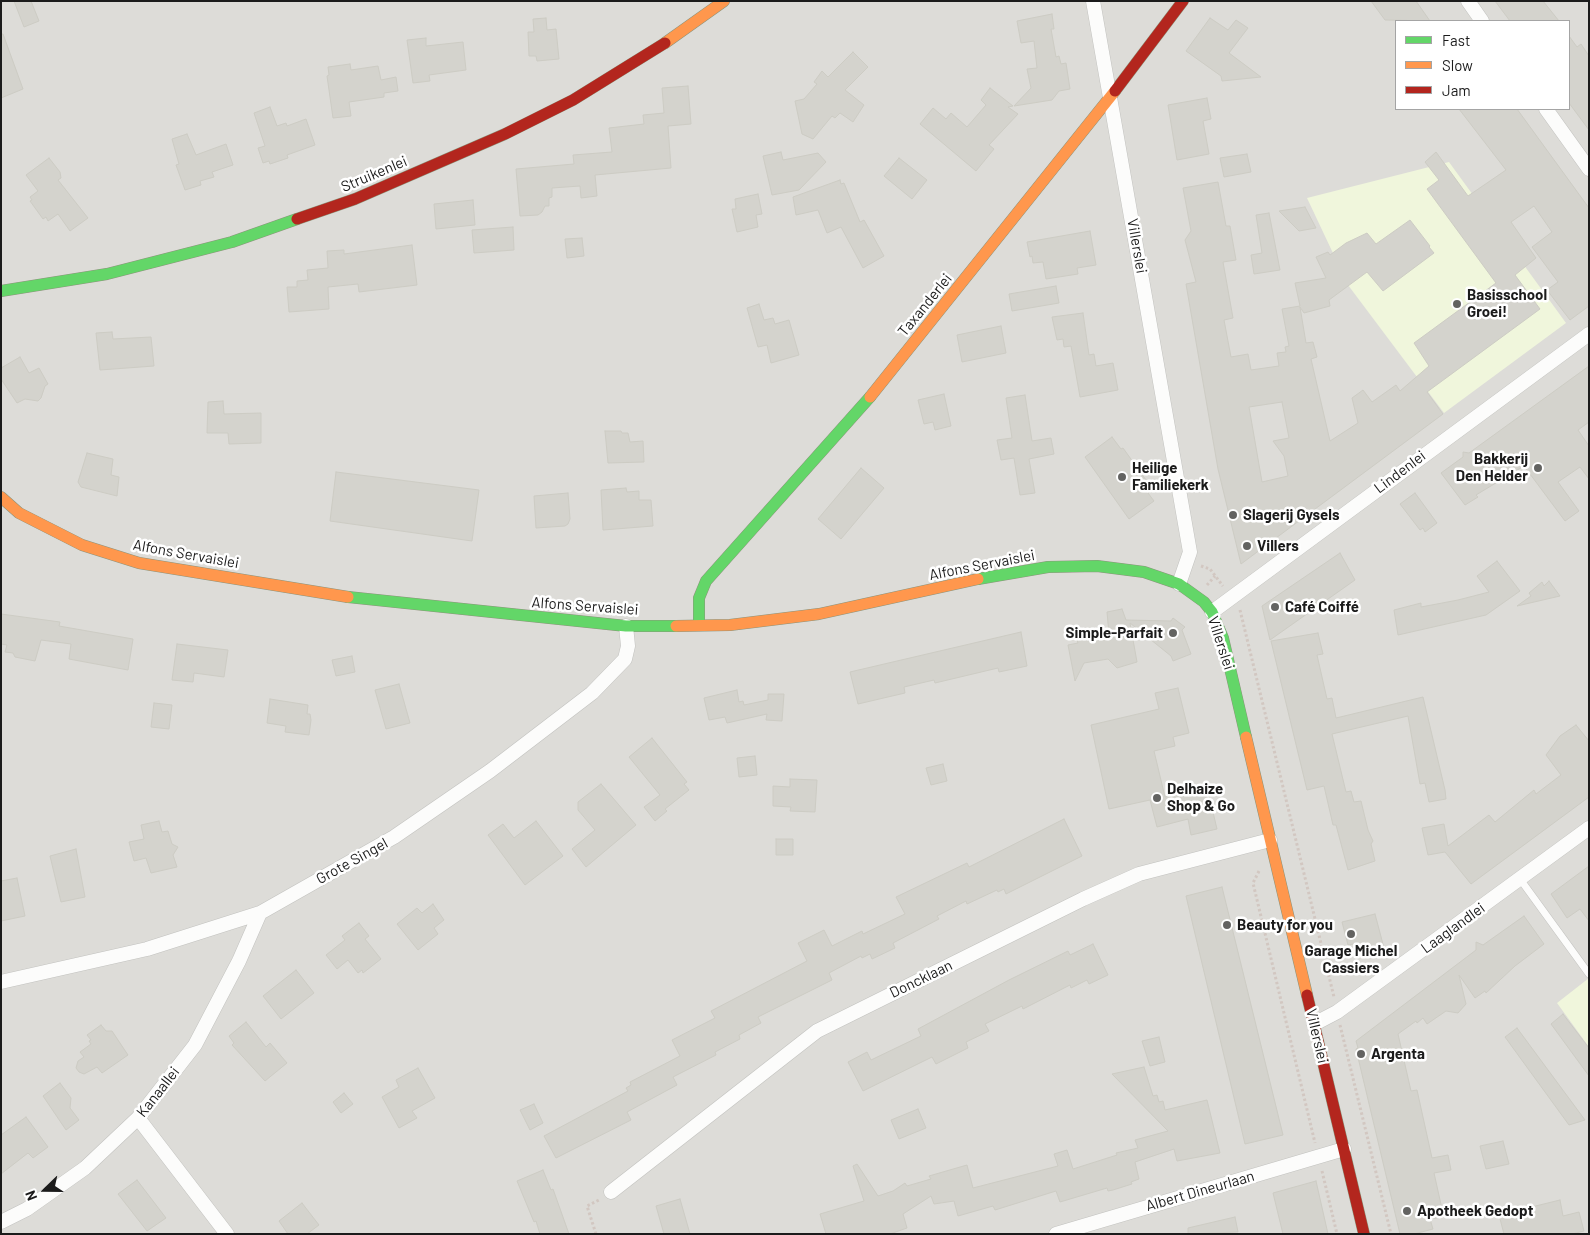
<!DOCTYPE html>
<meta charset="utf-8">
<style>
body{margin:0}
#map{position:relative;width:1590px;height:1235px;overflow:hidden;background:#eaeae2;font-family:Barlow,sans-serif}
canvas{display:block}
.frame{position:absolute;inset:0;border:2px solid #1b1b1b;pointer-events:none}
.legend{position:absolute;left:1395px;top:20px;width:175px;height:90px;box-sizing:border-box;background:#fff;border:1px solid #a4a4a4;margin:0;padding:6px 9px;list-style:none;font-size:15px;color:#1b1b1b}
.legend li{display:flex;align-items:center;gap:10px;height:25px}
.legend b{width:25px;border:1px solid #a4a4a4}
.north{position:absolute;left:20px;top:1165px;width:50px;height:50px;-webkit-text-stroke:4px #fff;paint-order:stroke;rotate:248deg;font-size:14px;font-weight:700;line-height:20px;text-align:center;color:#1b1b1b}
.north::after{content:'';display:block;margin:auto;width:18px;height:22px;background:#1b1b1b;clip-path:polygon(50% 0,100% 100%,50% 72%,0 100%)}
</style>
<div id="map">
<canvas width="1590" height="1235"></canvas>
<div class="frame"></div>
<ul class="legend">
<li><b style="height:6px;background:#63d668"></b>Fast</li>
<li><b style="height:6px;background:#ff974d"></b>Slow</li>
<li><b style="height:6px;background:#b3261e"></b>Jam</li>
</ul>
<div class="north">N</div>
</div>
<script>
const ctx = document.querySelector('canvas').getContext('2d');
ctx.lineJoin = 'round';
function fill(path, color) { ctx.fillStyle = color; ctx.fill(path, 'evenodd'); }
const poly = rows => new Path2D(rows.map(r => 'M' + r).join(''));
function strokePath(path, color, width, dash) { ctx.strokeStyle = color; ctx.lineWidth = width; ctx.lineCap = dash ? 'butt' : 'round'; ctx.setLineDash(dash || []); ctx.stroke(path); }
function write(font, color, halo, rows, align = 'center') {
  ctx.font = font + ' Barlow,sans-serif'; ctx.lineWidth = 5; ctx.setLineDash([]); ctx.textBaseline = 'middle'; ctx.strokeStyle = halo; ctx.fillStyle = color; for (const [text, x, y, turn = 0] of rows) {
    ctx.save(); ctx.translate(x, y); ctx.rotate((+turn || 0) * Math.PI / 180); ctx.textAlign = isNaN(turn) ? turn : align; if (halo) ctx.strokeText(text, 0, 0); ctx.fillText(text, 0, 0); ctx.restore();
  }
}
const residential = poly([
 [1,1,1589,1,1589,1234,1,1234],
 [1396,21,1569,21,1569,109,1396,109]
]);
const education = poly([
 [1449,162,1566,323,1444,413,1348,285,1307,198],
 [1589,978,1589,1047,1557,1003]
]);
const building = poly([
 [14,1,31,1,39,21,24,27,14,1],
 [1371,1,1416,1,1430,21,1385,20,1371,1],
 [1495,1,1543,1,1559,21,1510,21,1495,1],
 [1052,14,1054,29,1051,29,1056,57,1059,56,1061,64,1066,63,1070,89,1059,91,1052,100,1014,106,1031,88,1027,69,1037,68,1034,41,1021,43,1017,21,1052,14],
 [546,18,547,30,556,29,559,59,537,61,536,56,529,56,528,32,534,32,533,19,546,18],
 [1210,18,1228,30,1236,20,1248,28,1229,53,1261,77,1222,81,1221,76,1186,51,1210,18],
 [1,34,3,34,23,89,1,98,1,34],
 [1569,36,1577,47,1581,44,1589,56,1589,130,1569,103,1569,36],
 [426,38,426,46,463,42,466,70,429,75,430,81,413,83,407,40,426,38],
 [853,52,868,67,845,90,864,105,853,122,840,113,835,118,832,116,813,139,802,134,795,101,804,99,817,84,814,82,822,71,828,77,853,52],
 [350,64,351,70,378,66,381,80,396,77,398,91,384,93,384,97,349,102,351,116,333,118,327,76,329,75,328,67,350,64],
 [688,86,691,124,668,126,671,168,595,175,597,196,581,198,580,186,552,188,552,197,549,198,549,206,545,206,542,212,538,215,520,216,516,169,574,164,573,155,612,152,609,128,644,124,643,115,664,113,662,88,688,86],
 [990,88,1013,106,1008,107,1018,114,989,145,994,149,976,171,920,124,933,108,946,119,951,113,967,127,986,105,981,100,990,88],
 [1207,98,1211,119,1203,121,1209,154,1177,160,1168,105,1207,98],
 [270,107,277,126,286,123,287,126,306,119,315,145,287,155,288,158,270,164,269,161,263,163,258,148,265,146,254,113,270,107],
 [1459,109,1517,109,1589,208,1589,306,1570,320,1547,290,1558,282,1532,247,1552,232,1534,206,1511,222,1536,258,1515,275,1540,309,1427,392,1443,414,1241,564,1218,469,1186,284,1196,282,1185,240,1191,231,1183,188,1218,182,1226,226,1230,226,1236,260,1223,262,1233,318,1224,320,1231,357,1248,354,1251,370,1279,366,1277,353,1286,352,1285,347,1289,346,1282,309,1300,306,1295,283,1326,278,1316,257,1328,252,1330,255,1346,243,1367,233,1376,244,1410,220,1430,246,1429,247,1434,253,1383,291,1367,272,1329,300,1330,306,1304,313,1300,307,1306,343,1313,342,1317,357,1311,359,1330,441,1358,423,1352,398,1363,390,1372,402,1396,385,1400,391,1429,366,1414,343,1496,283,1427,189,1439,180,1425,162,1436,152,1468,196,1506,170,1459,109],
 [1282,402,1289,438,1273,441,1284,456,1288,476,1262,482,1249,407,1282,402],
 [187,134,196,155,226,144,233,165,212,172,214,177,200,181,201,185,185,190,176,165,179,164,172,139,187,134],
 [781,152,783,160,818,153,826,162,799,190,772,195,763,156,781,152],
 [1247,154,1251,172,1224,177,1220,158,1247,154],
 [49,158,60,172,61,178,58,180,88,218,70,231,58,214,48,221,46,217,43,219,30,201,32,200,30,197,38,191,26,175,49,158],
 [899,158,927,180,912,199,884,176,899,158],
 [840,180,841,184,844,183,860,222,864,220,884,256,863,268,841,227,827,233,818,210,796,215,793,197,840,180],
 [758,194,762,214,756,215,758,227,737,232,732,209,736,209,735,199,758,194],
 [473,200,475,225,436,229,434,204,473,200],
 [1305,207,1316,228,1299,231,1279,211,1305,207],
 [1269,213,1280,270,1254,274,1251,255,1262,253,1256,215,1269,213],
 [513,227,514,250,474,253,472,230,513,227],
 [1090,231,1096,265,1077,268,1078,274,1046,279,1043,262,1033,263,1032,256,1030,257,1027,242,1090,231],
 [582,238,584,256,567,258,565,239,582,238],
 [412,245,417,285,359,292,358,284,328,287,329,309,289,312,287,287,297,287,297,281,308,280,307,270,328,268,327,251,344,250,344,254,412,245],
 [1056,286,1059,303,1012,311,1009,294,1056,286],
 [759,304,764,320,773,318,775,324,789,320,799,355,771,363,767,345,758,347,747,308,759,304],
 [1083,313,1089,355,1094,354,1096,366,1113,363,1118,390,1080,397,1071,346,1064,347,1063,339,1057,340,1052,317,1083,313],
 [1001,326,1006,353,962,362,957,335,1001,326],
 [112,332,113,339,151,337,154,366,100,370,96,333,112,332],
 [20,357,29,373,39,368,48,384,45,386,41,398,38,401,25,399,17,403,1,379,1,368,20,357],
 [1589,366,1589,422,1578,430,1589,446,1589,479,1580,467,1558,482,1579,511,1565,521,1524,466,1476,495,1478,497,1465,505,1441,473,1463,457,1463,452,1469,453,1589,366],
 [944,394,951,426,935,430,933,422,924,424,918,400,944,394],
 [1025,395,1032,441,1051,438,1054,454,1029,459,1035,493,1020,495,1014,458,1001,460,997,440,1012,438,1006,398,1025,395],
 [223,401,224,414,261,413,261,443,229,444,228,433,207,433,208,402,223,401],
 [605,431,621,431,622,433,628,433,630,442,643,441,644,462,608,463,605,431],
 [1112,437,1121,449,1123,448,1146,480,1144,482,1151,491,1148,493,1154,501,1129,519,1085,457,1112,437],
 [87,453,113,459,111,475,119,477,117,496,81,487,78,482,87,453],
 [861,468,884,488,841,539,818,519,861,468],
 [336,472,479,490,472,541,330,521,336,472],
 [626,488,627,492,639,491,639,500,651,500,653,526,603,530,601,490,626,488],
 [568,493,570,519,568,524,565,526,536,528,534,496,568,493],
 [1415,493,1437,523,1425,532,1423,528,1420,530,1400,504,1415,493],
 [1340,553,1355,580,1270,640,1262,606,1340,553],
 [1497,561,1520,591,1486,615,1398,635,1394,610,1421,603,1421,607,1458,600,1489,592,1477,576,1497,561],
 [1549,581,1560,596,1517,606,1531,596,1529,593,1542,582,1544,586,1549,581],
 [1122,609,1126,620,1171,621,1173,618,1185,627,1182,630,1191,654,1173,661,1171,656,1130,623,1137,662,1117,668,1108,659,1084,663,1075,681,1068,645,1078,643,1077,640,1109,634,1107,612,1122,609],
 [1,614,60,622,59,626,133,639,128,670,69,659,71,644,41,640,35,661,15,657,13,653,5,652,7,645,1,644,1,614],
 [1021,632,1027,666,999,672,998,668,935,683,934,680,904,687,905,693,858,704,850,672,1021,632],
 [1318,633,1323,654,1317,655,1327,699,1332,698,1336,718,1423,697,1445,790,1446,799,1429,802,1425,783,1420,784,1408,716,1332,734,1346,792,1351,791,1354,802,1361,801,1368,830,1373,841,1371,844,1375,861,1348,870,1336,825,1333,825,1324,786,1307,790,1271,641,1318,633],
 [177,644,228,650,224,677,194,673,193,682,172,680,177,644],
 [352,656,355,672,336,676,332,660,352,656],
 [399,684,410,723,386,729,375,690,399,684],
 [1178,688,1189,733,1173,737,1175,746,1154,751,1165,797,1207,787,1217,829,1191,835,1188,819,1157,827,1150,800,1109,809,1091,725,1159,709,1155,693,1178,688],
 [737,690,739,702,743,701,744,705,768,700,768,694,784,694,782,721,766,720,767,714,727,723,725,717,709,720,704,698,737,690],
 [270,699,308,705,307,714,310,714,311,720,309,735,285,732,286,726,267,723,270,699],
 [154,703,172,705,169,729,151,727,154,703],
 [1576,725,1589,741,1589,797,1471,884,1445,852,1428,855,1422,828,1444,824,1448,846,1489,815,1495,822,1534,790,1536,794,1561,775,1546,755,1560,736,1576,725],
 [652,738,687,782,684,784,689,790,665,809,667,811,655,821,644,807,660,795,629,757,652,738],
 [755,756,757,775,739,777,737,758,755,756],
 [943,764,947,781,931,785,926,768,943,764],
 [790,779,817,780,815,812,790,811,791,807,773,806,773,786,790,787,790,779],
 [601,784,636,825,586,867,572,849,595,830,578,810,578,802,601,784],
 [1064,819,1082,856,1006,894,1004,889,998,892,997,890,967,904,966,901,937,916,939,919,893,943,895,948,872,959,870,954,862,958,861,956,829,973,832,980,758,1017,761,1023,739,1035,740,1039,715,1052,716,1055,673,1077,677,1085,627,1112,631,1120,556,1158,544,1136,628,1091,626,1088,631,1085,630,1082,680,1056,672,1040,715,1018,711,1011,807,961,798,943,824,930,832,946,862,931,863,934,905,914,896,897,967,863,969,867,1064,819],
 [159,821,162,832,168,831,172,844,178,847,173,855,177,867,151,873,146,858,134,861,129,842,144,839,141,825,159,821],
 [536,821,563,856,525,885,488,835,503,824,514,838,536,821],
 [776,839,793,839,793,855,776,855,776,839],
 [76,849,85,897,61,902,50,856,76,849],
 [1589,866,1589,921,1580,909,1567,918,1551,894,1589,866],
 [17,878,25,916,1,921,1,881,17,878],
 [1222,887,1283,1135,1245,1144,1186,896,1222,887],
 [433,904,444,920,434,928,438,934,418,950,397,924,417,908,422,913,433,904],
 [1375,914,1384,948,1361,954,1359,943,1348,945,1342,922,1375,914],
 [1524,916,1544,944,1515,966,1486,993,1485,991,1475,998,1459,975,1466,1004,1458,1013,1446,1011,1427,1024,1423,1018,1417,1023,1416,1021,1398,1034,1411,1091,1417,1090,1432,1158,1448,1155,1451,1170,1434,1173,1442,1209,1435,1210,1437,1218,1430,1219,1433,1229,1414,1234,1400,1234,1356,1049,1358,1048,1356,1041,1476,950,1476,942,1483,945,1524,916],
 [359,923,369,936,365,939,381,959,363,973,362,970,358,973,348,960,337,969,326,955,345,940,342,936,359,923],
 [1093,944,1108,975,1089,984,1087,980,1071,988,1070,985,1023,1009,1022,1006,985,1024,989,1031,966,1042,968,1048,936,1064,932,1057,863,1091,848,1062,867,1052,871,1060,921,1036,918,1029,1009,980,1068,951,1070,955,1093,944],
 [296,970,314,993,281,1019,263,996,296,970],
 [1563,1014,1589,1048,1589,1076,1551,1024,1563,1014],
 [246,1022,266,1047,270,1043,287,1063,265,1081,232,1045,234,1043,229,1036,246,1022],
 [101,1025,106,1031,112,1031,128,1055,102,1073,97,1067,84,1074,79,1072,76,1068,78,1061,84,1057,80,1052,91,1044,89,1041,91,1040,87,1035,101,1025],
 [1517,1028,1585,1120,1569,1125,1505,1037,1517,1028],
 [1159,1037,1165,1062,1150,1066,1142,1041,1159,1037],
 [1144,1067,1153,1096,1157,1095,1159,1102,1163,1101,1165,1110,1207,1100,1220,1153,1177,1161,1174,1149,1135,1162,1139,1179,1131,1182,1132,1184,1113,1190,1108,1191,1107,1188,1060,1202,1056,1191,995,1210,993,1206,958,1216,954,1201,934,1204,931,1196,903,1214,907,1228,890,1234,826,1234,820,1214,864,1201,853,1166,857,1164,878,1196,893,1191,905,1183,907,1186,931,1179,929,1176,967,1165,973,1188,1058,1166,1054,1154,1067,1150,1073,1169,1117,1155,1116,1153,1138,1148,1135,1140,1168,1131,1112,1074,1144,1067],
 [418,1068,435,1098,412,1111,417,1118,399,1128,382,1097,399,1087,396,1080,418,1068],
 [60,1083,71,1098,70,1108,79,1120,66,1130,43,1096,60,1083],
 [344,1093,353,1104,341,1113,333,1102,344,1093],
 [534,1104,543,1123,530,1130,520,1110,534,1104],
 [918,1109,926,1128,899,1139,891,1120,918,1109],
 [26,1117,48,1147,33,1158,28,1153,1,1174,1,1135,26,1117],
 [1503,1141,1509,1164,1486,1169,1480,1146,1503,1141],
 [543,1170,551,1190,553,1189,569,1234,540,1234,536,1221,534,1222,517,1181,543,1170],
 [137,1180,166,1218,147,1231,118,1194,137,1180],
 [1316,1181,1328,1234,1283,1234,1273,1193,1316,1181],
 [680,1199,690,1234,664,1234,656,1206,680,1199],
 [1560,1200,1563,1216,1579,1212,1584,1231,1572,1234,1504,1234,1499,1215,1560,1200],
 [302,1203,319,1225,307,1234,288,1234,279,1221,302,1203],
 [1235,1217,1238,1232,1188,1234,1188,1228,1235,1217]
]);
const path = poly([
 [1201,566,1210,569,1223,586],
 [1207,585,1215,576],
 [1240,610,1334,997],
 [1259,871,1253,883,1315,1143],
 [1340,1025,1391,1234],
 [1322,1171,1337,1234],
 [596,1234,587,1206,599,1200]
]);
const lane = poly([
 [1520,879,1589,974]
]);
const street = poly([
 [1093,1,1190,552,1179,584],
 [1468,1,1482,21],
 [1546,109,1589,169],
 [1212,612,1589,334],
 [1,982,147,949,260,913,394,837,490,771,592,693,625,659,628,646,626,626],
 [1314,1024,1337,1012,1589,828],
 [138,1118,227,1234],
 [611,1192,817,1031,1083,899,1139,874,1270,840],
 [1,1222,27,1209,85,1168,138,1118,195,1045,239,961,260,913],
 [1056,1234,1344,1149]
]);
const fast = poly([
 [1,291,107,274,232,242,297,219],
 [978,579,1048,567,1097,566,1144,572,1179,584,1204,602,1212,612,1223,638,1246,737],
 [348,597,626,626,676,626],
 [699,625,699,598,706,581,870,397]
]);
const slow = poly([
 [665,43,724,1],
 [870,397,1115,91],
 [1,497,19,513,82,545,139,563,348,597],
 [676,626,730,625,819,614,978,579],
 [1246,737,1307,995]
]);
const jam = poly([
 [1115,91,1183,1],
 [297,219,355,199,505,134,573,100,665,43],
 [1307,995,1364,1234]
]);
const markers = [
 [1457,304,5,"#636361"],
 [1538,468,5,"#636361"],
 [1122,477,5,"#636361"],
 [1233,515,5,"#636361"],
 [1247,546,5,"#636361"],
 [1275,607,5,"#636361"],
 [1173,633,5,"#636361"],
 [1157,798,5,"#636361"],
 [1227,925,5,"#636361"],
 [1351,934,5,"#636361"],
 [1361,1054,5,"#636361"],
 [1407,1211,5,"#636361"]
];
const streetNames = [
 ["Struikenlei",374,174,-23],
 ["Villerslei",1137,246,80],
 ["Taxanderlei",925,305,-51],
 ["Lindenlei",1400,472,-37],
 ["Alfons Servaislei",186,554,10],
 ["Alfons Servaislei",982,565,-11],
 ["Alfons Servaislei",585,606,4],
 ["Villerslei",1221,643,72],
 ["Grote Singel",352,861,-29],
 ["Laaglandlei",1453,928,-36],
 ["Doncklaan",921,979,-26],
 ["Villerslei",1317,1036,77],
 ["Kanaallei",158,1092,-52],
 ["Albert Dineurlaan",1200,1191,-16]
];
const poiNames = [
 ["Basisschool",1467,295],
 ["Groei!",1467,312],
 ["Bakkerij",1528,459,"right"],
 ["Den Helder",1528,476,"right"],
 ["Heilige",1132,468],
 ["Familiekerk",1132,485],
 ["Slagerij Gysels",1243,515],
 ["Villers",1257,546],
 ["Café Coiffé",1285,607],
 ["Simple-Parfait",1163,633,"right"],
 ["Delhaize",1167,789],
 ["Shop & Go",1167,806],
 ["Beauty for you",1237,925],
 ["Garage Michel",1351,951,"center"],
 ["Cassiers",1351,968,"center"],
 ["Argenta",1371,1054],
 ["Apotheek Gedopt",1417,1211]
];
fill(residential, '#dddcd8');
fill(education, '#f0f6dc');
fill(building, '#d4d3cd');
strokePath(building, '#cdccc4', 1);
strokePath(lane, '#c2c2bf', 8);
strokePath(street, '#c2c2bf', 15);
strokePath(fast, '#8c947b', 12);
strokePath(slow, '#8c947b', 12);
strokePath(jam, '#8c947b', 12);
strokePath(path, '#d2c7c1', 3, [2.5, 2.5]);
strokePath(lane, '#fcfcfb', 7);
strokePath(street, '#fcfcfb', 14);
strokePath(fast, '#63d668', 11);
strokePath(slow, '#ff974d', 11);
strokePath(jam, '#b3261e', 11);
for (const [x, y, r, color] of markers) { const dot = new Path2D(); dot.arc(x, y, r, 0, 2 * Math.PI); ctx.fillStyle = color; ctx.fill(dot); strokePath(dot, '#fff', 2); }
write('15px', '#1b1b1b', '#fff', streetNames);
write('bold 15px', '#1b1b1b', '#fff', poiNames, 'left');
</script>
